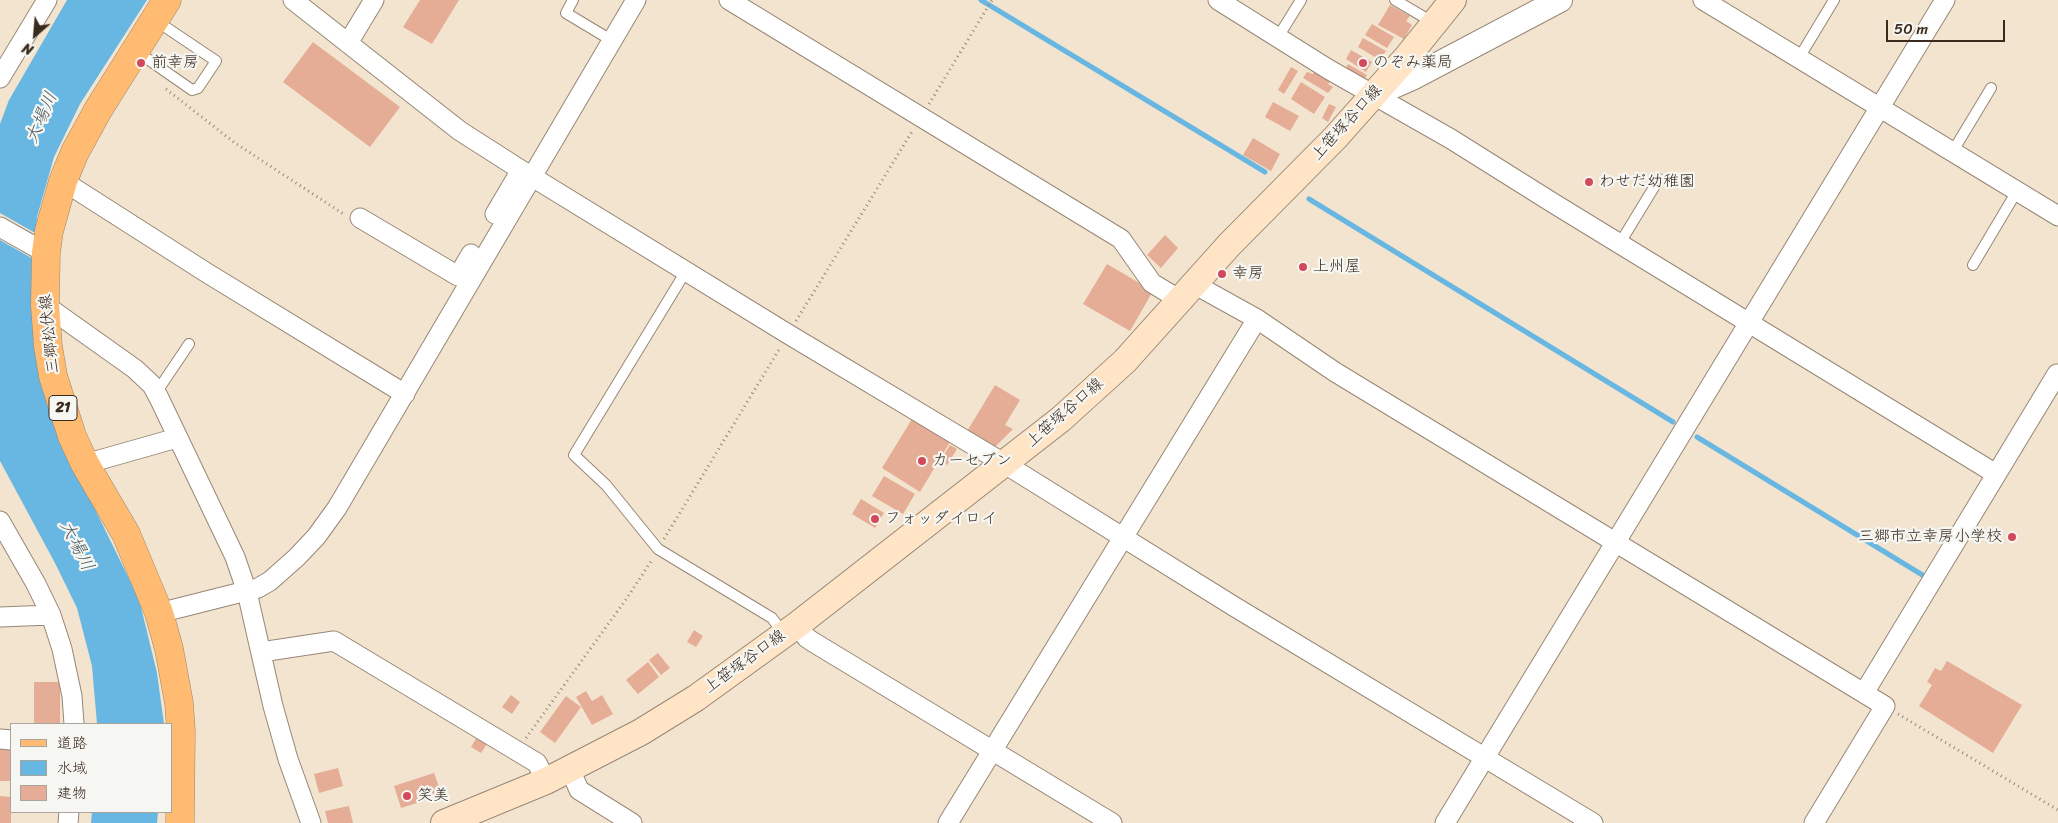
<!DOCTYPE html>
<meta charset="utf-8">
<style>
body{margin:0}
#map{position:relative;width:2058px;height:823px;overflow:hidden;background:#f3e4cf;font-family:Sriracha,"Klee One",sans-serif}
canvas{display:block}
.legend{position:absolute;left:10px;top:723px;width:162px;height:90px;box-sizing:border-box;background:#f6f6f2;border:1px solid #aba49d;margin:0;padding:6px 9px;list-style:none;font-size:15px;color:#3b2a1e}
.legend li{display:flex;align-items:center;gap:10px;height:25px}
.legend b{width:25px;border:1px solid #aba49d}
.north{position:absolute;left:10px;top:10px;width:50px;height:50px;-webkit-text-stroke:4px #f6f6f2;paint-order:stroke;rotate:207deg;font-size:14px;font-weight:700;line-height:20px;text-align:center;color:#3b2a1e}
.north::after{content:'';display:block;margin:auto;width:18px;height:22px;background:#3b2a1e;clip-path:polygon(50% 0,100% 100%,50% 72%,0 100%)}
.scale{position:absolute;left:1886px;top:20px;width:119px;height:22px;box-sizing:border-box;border:2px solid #3b2a1e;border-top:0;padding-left:6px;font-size:15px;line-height:18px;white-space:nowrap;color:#3b2a1e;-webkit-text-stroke:4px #f6f6f2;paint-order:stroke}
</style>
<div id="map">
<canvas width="2058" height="823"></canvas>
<ul class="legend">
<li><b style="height:6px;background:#febb71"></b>道路</li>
<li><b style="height:14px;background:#68b6e2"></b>水域</li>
<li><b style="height:14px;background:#e5ad95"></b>建物</li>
</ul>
<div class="north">N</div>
<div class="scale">50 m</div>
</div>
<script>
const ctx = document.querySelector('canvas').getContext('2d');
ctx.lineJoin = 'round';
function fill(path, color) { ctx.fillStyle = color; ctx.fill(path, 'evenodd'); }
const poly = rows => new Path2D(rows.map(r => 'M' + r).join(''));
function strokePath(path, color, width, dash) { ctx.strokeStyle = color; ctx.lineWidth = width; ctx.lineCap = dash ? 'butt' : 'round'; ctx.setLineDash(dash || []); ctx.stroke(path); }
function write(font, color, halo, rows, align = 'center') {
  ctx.font = font + ' Sriracha,"Klee One",sans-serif'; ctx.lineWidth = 4.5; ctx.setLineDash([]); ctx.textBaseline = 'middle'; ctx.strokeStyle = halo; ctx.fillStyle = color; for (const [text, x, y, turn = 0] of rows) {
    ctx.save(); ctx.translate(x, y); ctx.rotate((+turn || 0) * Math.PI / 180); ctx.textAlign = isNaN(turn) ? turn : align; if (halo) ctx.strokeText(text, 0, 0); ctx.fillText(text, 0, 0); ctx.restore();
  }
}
const water = poly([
 [67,0,147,0,80,104,54,157,37,217,32,297,66,450,139,599,157,673,164,724,97,724,92,666,77,608,55,563,0,461,0,124,9,100],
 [92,812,158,812,157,823,91,823]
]);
const pier = poly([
 [0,213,37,234,35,260,0,240]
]);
const stream = poly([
 [981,0,1265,172],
 [1309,199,1673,422],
 [1697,437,1924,576]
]);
const building = poly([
 [420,0,459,0,432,44,403,27],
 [1390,5,1410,16,1406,21,1412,25,1404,39,1378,25],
 [1372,24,1394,37,1387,48,1365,35],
 [1363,38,1386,51,1380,60,1358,47],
 [313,42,400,107,370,147,283,82],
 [1351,50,1372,62,1366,72,1346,59],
 [1348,64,1367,75,1361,85,1343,74],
 [1291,67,1298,71,1284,94,1278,90],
 [1315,70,1331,80,1328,84,1333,87,1328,93,1303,78,1307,72,1313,74],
 [1301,82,1325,97,1314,114,1291,99],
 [1273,102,1299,116,1290,131,1265,117],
 [1329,104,1336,107,1328,122,1322,118],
 [1253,138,1280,154,1271,171,1243,155],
 [1165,235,1178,248,1161,268,1147,255],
 [1107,264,1153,291,1130,331,1083,304],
 [995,385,1020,400,1005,425,1013,429,994,448,966,433],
 [912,419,950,442,920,492,882,468],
 [950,445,957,449,947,465,940,461],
 [884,476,915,494,903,514,872,496],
 [861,499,884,513,875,528,852,514],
 [694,630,703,636,696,647,687,642],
 [658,653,670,668,661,675,649,660],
 [1947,661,2022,705,1993,753,1919,706,1932,685,1927,682,1935,668,1941,671],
 [648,662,659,677,638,694,626,680],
 [34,682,60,682,60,724,34,724],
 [586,691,592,701,602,695,613,714,592,725,576,697],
 [511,695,520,702,512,714,502,707],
 [566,696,581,707,555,743,540,732],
 [478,735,489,741,481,753,471,747],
 [0,748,11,749,11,781,0,781],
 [338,768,343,786,319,793,314,774],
 [434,773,442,795,401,808,394,786],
 [0,796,11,797,11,823,0,823],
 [349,806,353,823,328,823,325,811]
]);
const path = poly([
 [166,89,235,143,345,215],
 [929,104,992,0],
 [796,321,913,130],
 [664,539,780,348],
 [1898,714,2058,810],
 [526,738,627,598,652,560]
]);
const service = poly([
 [573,0,566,13,611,40],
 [1395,0,1434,23],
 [1278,37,1301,0],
 [136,51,192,90,198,88,216,61,155,20],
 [1799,58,1834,0],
 [1953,151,1991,88],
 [1620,243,1659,179],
 [1973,265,2017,191],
 [686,271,574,455,606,485,658,549,772,618,783,633],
 [156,393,189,344]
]);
const minor = poly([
 [293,0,460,131,521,170,788,334,1005,464,1235,607,1593,823],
 [729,0,1121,239,1152,283,1180,300],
 [1218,0,1328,69,1451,139,1553,203,1996,474],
 [1703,0,2058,216],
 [348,43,374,0],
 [0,78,47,0],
 [63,181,207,273,405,394],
 [495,214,521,170],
 [360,218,458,276,471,254],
 [0,227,46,253],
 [1194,284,1257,319,1335,372,1885,706,1814,823],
 [45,305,135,369,152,385,159,398,235,557,247,592,273,706,288,759,311,823],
 [85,464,177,438],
 [0,521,36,584,51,615,62,649,72,696,74,724],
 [159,613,258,588,270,581,296,558,316,537,337,508,636,0],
 [0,617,51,615],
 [797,625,807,638,813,642,1112,823],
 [261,652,334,641,537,763,546,781],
 [1864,693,2057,374,2058,374],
 [0,739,11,740],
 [570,769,579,790,632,823],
 [68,823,69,812],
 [948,823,1257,319],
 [1445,823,1945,0]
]);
const tertiary = poly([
 [1373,95,1414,77,1560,0]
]);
const secondary = poly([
 [444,823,546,781,641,732,696,698,797,625,1061,419,1125,361,1230,244,1335,138,1407,57,1453,0]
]);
const primary = poly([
 [167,0,98,110,75,152,63,181,49,231,46,253,45,305,48,346,53,376,72,436,85,464,126,534,159,613,169,649,179,703,181,731,180,823]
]);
const markers = [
 [141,63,5,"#d1495b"],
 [1363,63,5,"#d1495b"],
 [1589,182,5,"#d1495b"],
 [1303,267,5,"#d1495b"],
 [1222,274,5,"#d1495b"],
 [922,461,5,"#d1495b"],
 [875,519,5,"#d1495b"],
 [2012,537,5,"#d1495b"],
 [407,796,5,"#d1495b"]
];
const shields = [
 [63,408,28]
];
const shieldNames = [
 ["21",63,408]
];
const poiNames = [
 ["前幸房",151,63],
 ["のぞみ薬局",1373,63],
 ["わせだ幼稚園",1599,182],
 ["上州屋",1313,267],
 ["幸房",1232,274],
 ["カーセブン",932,461],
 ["フォッダイロイ",885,519],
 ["三郷市立幸房小学校",2002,537,"right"],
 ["笑美",417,796]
];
const streetNames = [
 ["上笹塚谷口線",1347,123,-48],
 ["三郷松伏線",50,334,-96],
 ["上笹塚谷口線",1065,413,-41],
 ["上笹塚谷口線",745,662,-36]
];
const waterNames = [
 ["大場川",42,118,-66],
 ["大場川",76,546,63]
];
fill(water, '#68b6e2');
fill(pier, '#f3e4cf');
strokePath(stream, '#68b6e2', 5);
fill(building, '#e5ad95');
strokePath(service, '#978776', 12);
strokePath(minor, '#978776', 21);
strokePath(tertiary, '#978776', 26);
strokePath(secondary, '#978776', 28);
strokePath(primary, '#978776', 29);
strokePath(path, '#978776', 3, [1, 4]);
strokePath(service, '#fff', 10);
strokePath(minor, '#fff', 19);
strokePath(tertiary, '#fff', 24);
strokePath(secondary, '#ffe4c6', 26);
strokePath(primary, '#febb71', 28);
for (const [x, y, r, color] of markers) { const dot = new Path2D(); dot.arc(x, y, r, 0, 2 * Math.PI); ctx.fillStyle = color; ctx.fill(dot); strokePath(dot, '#f6f6f2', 2); }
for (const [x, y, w] of shields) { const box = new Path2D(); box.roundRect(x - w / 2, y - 12.5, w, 25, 4); ctx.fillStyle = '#f6f6f2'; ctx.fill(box); strokePath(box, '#3b2a1e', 1); }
write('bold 15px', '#3b2a1e', null, shieldNames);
write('16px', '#3b2a1e', '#f6f6f2', poiNames, 'left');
write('16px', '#3b2a1e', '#f6f6f2', streetNames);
write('italic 18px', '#4b5b63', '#f6f6f2', waterNames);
</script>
